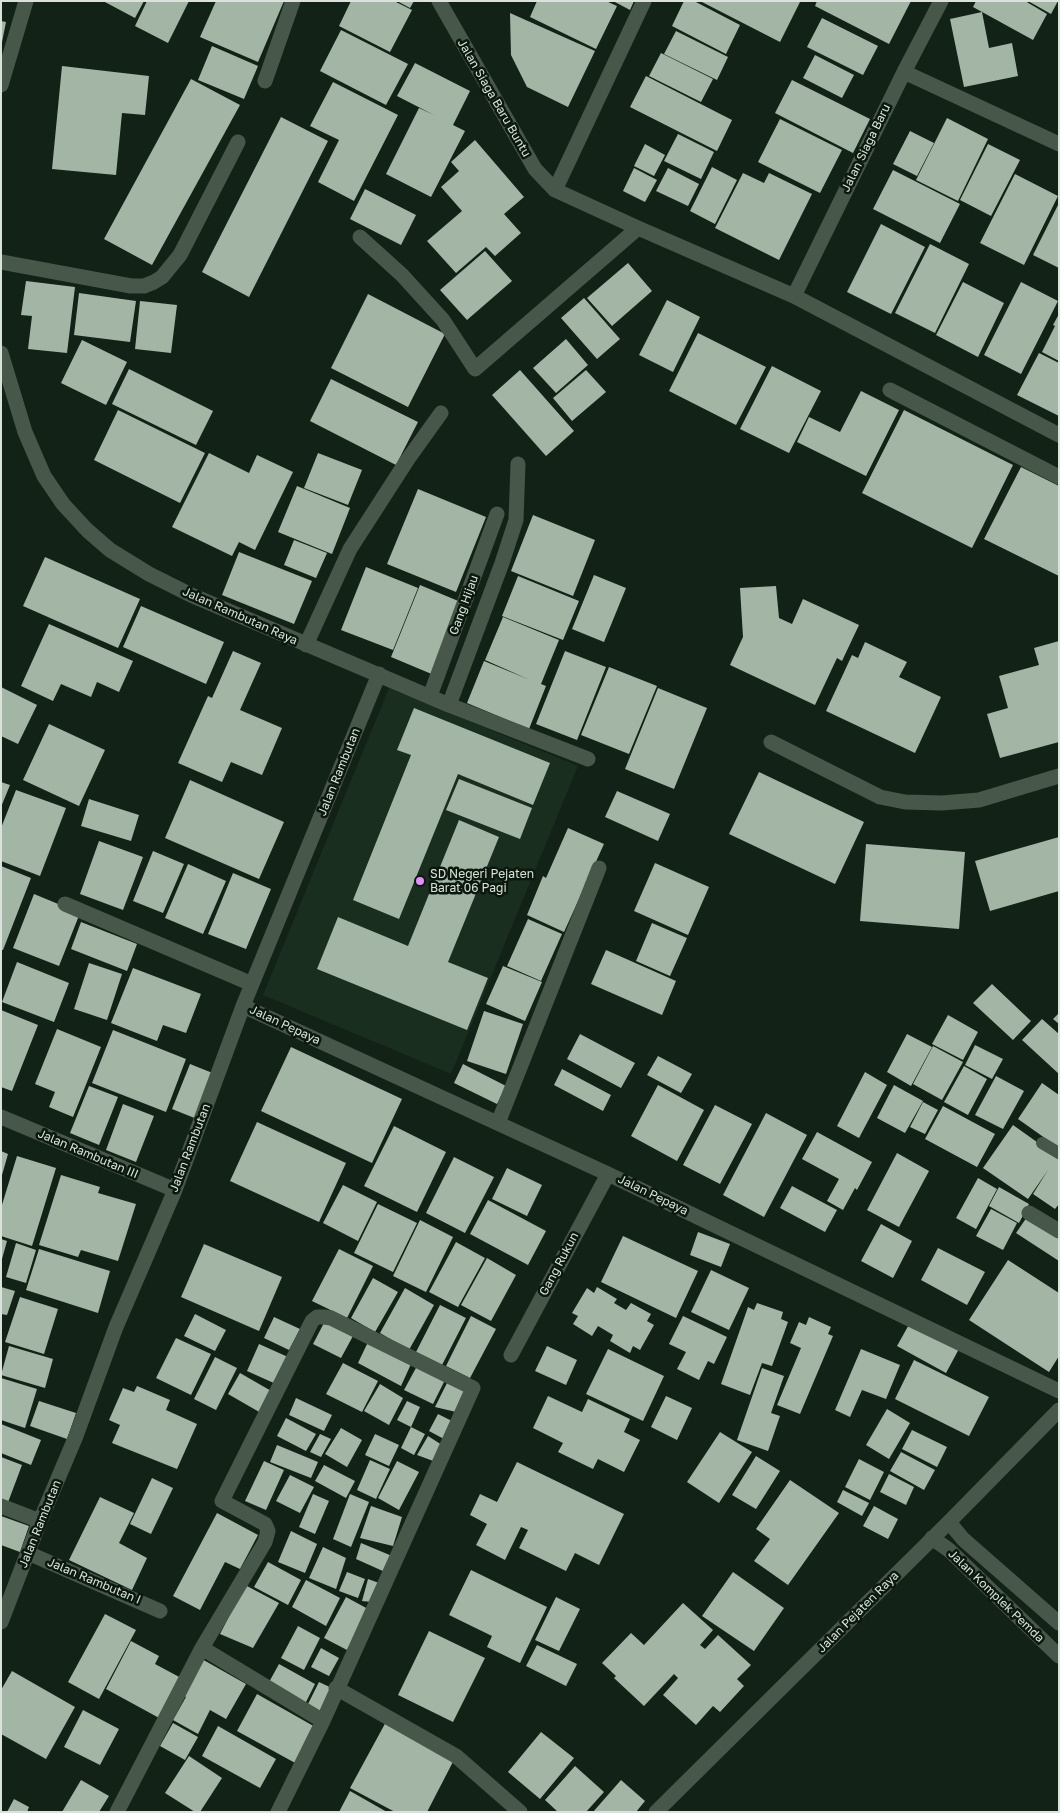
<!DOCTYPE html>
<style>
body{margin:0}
#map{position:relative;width:1060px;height:1813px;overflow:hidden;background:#132216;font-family:"Golos Text",sans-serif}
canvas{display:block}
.frame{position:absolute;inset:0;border:2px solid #dae3db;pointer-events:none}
</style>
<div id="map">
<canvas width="1060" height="1813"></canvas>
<div class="frame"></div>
</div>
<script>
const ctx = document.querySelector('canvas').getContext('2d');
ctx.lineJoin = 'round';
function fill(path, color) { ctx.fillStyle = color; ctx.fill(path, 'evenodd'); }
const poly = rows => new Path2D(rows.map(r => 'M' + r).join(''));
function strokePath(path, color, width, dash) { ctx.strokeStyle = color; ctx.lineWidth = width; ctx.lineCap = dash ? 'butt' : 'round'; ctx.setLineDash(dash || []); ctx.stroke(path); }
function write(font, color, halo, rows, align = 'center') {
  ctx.font = font + ' "Golos Text",sans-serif'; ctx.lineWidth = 5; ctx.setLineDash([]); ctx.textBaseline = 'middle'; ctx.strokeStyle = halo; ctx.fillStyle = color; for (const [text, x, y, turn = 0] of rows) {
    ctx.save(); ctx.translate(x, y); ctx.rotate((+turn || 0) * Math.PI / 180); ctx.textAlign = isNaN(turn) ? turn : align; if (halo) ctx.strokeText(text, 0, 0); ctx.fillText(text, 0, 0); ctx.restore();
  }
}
const built = poly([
 [389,688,578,766,451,1074,263,995]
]);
const building = poly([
 [103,1,144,1,135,18],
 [147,1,189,1,168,43,135,26],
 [216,1,284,1,258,62,200,37],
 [351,1,394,1,412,10,390,52,339,26],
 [397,1,414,1,410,8],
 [537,1,606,1,617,6,596,49,530,17],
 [613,1,634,1,630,10],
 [684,1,694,1,740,25,726,54,672,26],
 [700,1,799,1,800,2,780,42],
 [817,1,911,1,889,44,815,6],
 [976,1,1025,1,1047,14,1033,40,973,7],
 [1028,1,1058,1,1051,14],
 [982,12,989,48,1012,43,1018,76,964,87,950,19],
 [510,13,595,51,568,107,527,87,511,55],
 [822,18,878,46,863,75,807,47],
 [1,21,6,22,2,42,1,41],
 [341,30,408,64,386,105,320,71],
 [676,31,728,57,717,80,664,54],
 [212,46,258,66,244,99,198,80],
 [661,53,713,79,701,102,649,76],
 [815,55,854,75,842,98,803,78],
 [415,63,470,91,453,125,465,131,431,197,386,174,419,108,434,115,397,96],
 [62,66,149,76,145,115,122,113,116,175,52,169],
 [646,76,732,120,717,151,630,107],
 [191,79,240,105,152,265,104,239],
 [792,80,870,119,853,153,775,113],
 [333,82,398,115,354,201,318,182,339,140,310,126],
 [281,117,328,141,249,297,202,272],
 [947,118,988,139,958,201,916,180],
 [780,119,842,150,820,193,758,162],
 [910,131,934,143,917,176,893,164],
 [678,134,714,152,701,179,664,161],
 [475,140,524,197,504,214,521,233,495,256,486,247,456,273,427,241,462,211,441,187,459,171,451,162],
 [645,144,665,155,654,176,634,166],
 [988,144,1020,160,991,216,960,200],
 [712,167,737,180,715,224,690,211],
 [634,168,657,180,645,202,623,191],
 [668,168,699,184,688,206,656,191],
 [893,170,960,204,940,243,873,209],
 [743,173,764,183,769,173,812,194,779,260,715,228],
 [1015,174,1058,196,1024,265,980,243],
 [365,189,416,215,401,245,350,219],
 [1059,203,1059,268,1033,255],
 [881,224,925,247,891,314,847,292],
 [930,244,969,264,935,333,895,313],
 [485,251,512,281,467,320,440,290],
 [628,263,652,291,612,326,587,298],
 [26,281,75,287,67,353,28,349,32,316,21,315],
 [963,282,1004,303,978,357,936,335],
 [1021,282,1058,301,1021,374,984,355],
 [79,293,136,301,130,342,74,335],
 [368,294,445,334,408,407,331,368],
 [584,298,620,339,597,359,561,318],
 [667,300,700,317,673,372,639,355],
 [140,301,177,305,171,353,135,349],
 [1059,314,1059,361,1042,352,1055,326,1053,325],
 [698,333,766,367,736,425,669,391],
 [566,339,588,365,556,393,533,368],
 [82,340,127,362,106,405,61,383],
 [1039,353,1059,363,1059,416,1017,395],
 [772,366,821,391,789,453,740,429],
 [129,369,213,411,196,445,112,404],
 [520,370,574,431,546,456,492,395],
 [586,370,606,392,572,421,553,398],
 [331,379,418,422,396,465,310,421],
 [861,391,899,410,866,476,797,442,809,417,840,432],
 [118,410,205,453,180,503,94,460],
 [904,410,1013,465,972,548,862,493],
 [209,453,249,473,257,455,293,472,255,550,239,542,232,556,172,527],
 [318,453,362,470,348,505,304,488],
 [1021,467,1059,486,1059,576,984,539],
 [297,486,350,508,332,554,278,532],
 [418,489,486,517,456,592,387,564],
 [533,515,595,540,573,596,511,571],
 [294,540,327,553,316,578,284,565],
 [239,552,312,581,294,624,222,595],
 [45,557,140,599,118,648,23,606],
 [366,567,418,588,393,650,341,630],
 [594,575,626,588,604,642,572,629],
 [518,576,579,601,563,640,502,616],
 [420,585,463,603,434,675,391,657],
 [776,586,779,618,792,624,803,599,859,625,842,661,837,658,815,705,730,665,743,637,740,588],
 [141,606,224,642,206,684,123,647],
 [503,617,559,640,541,684,546,686,529,729,467,703,484,661,530,680,485,660],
 [49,624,133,661,119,692,97,682,91,697,61,684,53,701,21,686],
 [1059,641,1059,742,1000,758,987,714,1008,708,999,676,1039,665,1034,648],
 [865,642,907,662,899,677,941,697,915,753,826,711,852,655,858,658],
 [233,651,261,663,240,710,282,728,262,775,231,762,222,782,178,763,208,696,212,698],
 [565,651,606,667,577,740,536,724],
 [609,667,657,686,629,754,581,735],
 [1,687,37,705,18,744,1,736],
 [658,688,707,708,674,789,625,769],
 [414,708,550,763,533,805,458,774,399,919,353,900,411,755,397,750],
 [49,724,105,750,79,806,23,780],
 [759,772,864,822,835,884,729,834],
 [459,779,532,808,520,839,446,810],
 [190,780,284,822,259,879,165,838],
 [1,782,10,785,1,807],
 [16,790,66,808,40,876,1,861,1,828],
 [617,791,670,814,658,841,605,817],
 [89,799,139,815,131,841,81,826],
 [459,820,499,837,448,962,488,978,467,1030,317,969,338,917,408,946],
 [568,828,604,844,564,932,527,915,543,876,546,878],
 [1059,837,1059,891,990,911,975,861],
 [99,841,143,857,123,910,80,894],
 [866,844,965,852,959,929,860,921],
 [153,851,184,864,163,913,133,901],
 [655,863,709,887,688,935,634,911],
 [188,864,226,881,203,934,165,918],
 [1,866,31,878,3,950,1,950],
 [233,873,271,889,246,949,208,934],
 [34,894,80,913,59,966,13,948],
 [528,919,562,934,541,981,507,966],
 [81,922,137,944,127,971,71,949],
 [652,923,687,938,670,976,636,961],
 [606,950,676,981,662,1015,591,984],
 [17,962,69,983,54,1022,2,1002],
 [89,963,122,974,107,1020,74,1009],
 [503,966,542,982,525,1021,486,1004],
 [133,968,201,994,186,1033,163,1025,157,1041,111,1023],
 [992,984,1031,1021,1013,1040,973,1003],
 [1,1010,38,1025,12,1091,1,1087],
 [484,1011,523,1024,506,1074,467,1061],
 [1059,1013,1059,1024,1053,1019],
 [948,1015,978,1032,963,1060,932,1044],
 [1042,1019,1059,1034,1059,1074,1022,1040],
 [57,1029,101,1047,73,1117,49,1107,55,1092,35,1084],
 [113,1030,186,1059,166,1112,92,1083],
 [580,1034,635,1063,621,1088,567,1059],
 [907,1034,932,1047,911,1086,887,1072],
 [975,1045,1003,1059,992,1079,965,1065],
 [933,1046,963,1062,942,1100,913,1084],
 [291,1047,402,1099,372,1163,261,1111],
 [658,1056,692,1074,681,1093,647,1075],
 [190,1064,215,1074,197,1119,172,1109],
 [463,1064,506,1086,497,1104,454,1083],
 [964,1066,987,1079,968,1115,944,1102],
 [562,1069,611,1095,603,1111,554,1085],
 [865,1072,887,1085,859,1138,837,1126],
 [996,1076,1024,1091,1003,1129,975,1115],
 [1042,1083,1059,1095,1059,1148,1018,1119],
 [658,1085,704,1110,677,1161,631,1136],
 [894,1085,923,1101,905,1133,877,1118],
 [89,1086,118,1097,99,1145,70,1133],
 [923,1102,938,1110,925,1134,910,1127],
 [123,1104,154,1116,136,1162,106,1150],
 [715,1105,752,1124,720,1184,683,1165],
 [943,1106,995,1134,977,1167,925,1139],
 [766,1113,807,1135,764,1217,723,1195],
 [257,1122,346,1163,319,1222,230,1181],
 [1013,1125,1058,1157,1059,1204,1055,1209,1033,1194,1048,1170,1028,1199,983,1168],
 [394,1126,446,1152,417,1212,364,1186],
 [817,1132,872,1162,857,1190,855,1188,843,1210,827,1201,839,1179,802,1159],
 [1,1151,8,1154,2,1175,1,1175],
 [897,1153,929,1171,899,1227,867,1210],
 [17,1156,56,1168,32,1246,1,1236,1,1208],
 [454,1157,494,1177,465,1233,426,1213],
 [507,1168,542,1185,527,1216,492,1199],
 [61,1175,100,1187,98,1193,136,1204,118,1261,81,1250,78,1257,39,1245],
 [978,1178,997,1189,976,1229,956,1218],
 [343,1185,377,1202,358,1241,323,1223],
 [792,1186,837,1210,825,1232,780,1208],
 [999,1187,1029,1204,1019,1223,989,1206],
 [488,1200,546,1231,528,1265,470,1234],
 [378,1204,417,1223,393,1272,354,1253],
 [991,1209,1017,1223,1003,1250,976,1236],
 [1027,1217,1059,1237,1059,1261,1016,1233],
 [420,1220,453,1237,426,1292,393,1276],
 [881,1224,912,1241,893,1278,861,1261],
 [698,1232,730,1244,721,1267,690,1255],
 [623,1236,698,1271,676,1318,601,1282],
 [1,1239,7,1241,2,1259,1,1259],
 [456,1242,485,1258,458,1307,429,1292],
 [16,1243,36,1250,26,1283,6,1277],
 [204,1244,282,1277,259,1331,181,1297],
 [938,1248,985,1272,967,1305,921,1280],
 [39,1249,110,1271,98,1313,26,1290],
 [339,1249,373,1266,347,1318,312,1301],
 [487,1258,516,1275,491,1321,461,1305],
 [1008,1260,1059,1293,1059,1356,1049,1372,969,1320],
 [711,1270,749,1288,729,1330,691,1312],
 [373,1278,398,1292,375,1332,351,1318],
 [1,1287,15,1291,7,1315,1,1314],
 [597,1287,617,1299,614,1303,626,1310,631,1303,651,1314,647,1321,654,1325,640,1350,633,1346,630,1353,610,1341,613,1335,598,1326,592,1336,573,1324,578,1316,572,1313,587,1288,594,1293],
 [405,1288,434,1305,409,1350,380,1333],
 [20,1297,58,1309,44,1354,5,1342],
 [757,1303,783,1312,781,1319,788,1322,772,1366,762,1363,750,1395,721,1384,748,1307,754,1310],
 [440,1305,466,1318,442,1365,416,1352],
 [195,1314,226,1330,215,1351,184,1336],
 [471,1316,496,1329,470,1378,446,1366],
 [683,1316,727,1337,714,1364,708,1361,699,1380,677,1369,686,1352,669,1344],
 [274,1317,300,1329,289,1350,264,1338],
 [809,1317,831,1327,828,1334,833,1336,800,1414,777,1405,801,1348,790,1343,799,1322,806,1325],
 [325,1321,353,1336,341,1358,313,1344],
 [911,1321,960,1347,946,1373,897,1346],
 [176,1338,211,1354,191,1395,156,1378],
 [368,1342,411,1364,401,1386,358,1363],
 [259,1344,288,1357,276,1384,247,1371],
 [9,1346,53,1359,45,1388,1,1375],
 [547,1346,577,1360,566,1385,535,1371],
 [608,1349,664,1376,643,1421,586,1394],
 [861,1349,900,1365,886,1399,862,1390,850,1417,835,1410],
 [215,1357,237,1368,216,1410,194,1399],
 [914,1360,989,1397,969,1436,895,1399],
 [343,1363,378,1381,362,1412,326,1394],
 [417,1366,445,1380,433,1404,404,1390],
 [762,1368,784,1376,771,1413,780,1416,768,1451,737,1440],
 [240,1373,273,1392,261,1413,228,1394],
 [1,1378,37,1389,25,1428,1,1420],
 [448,1381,465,1391,456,1412,435,1407],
 [380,1384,403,1398,389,1425,364,1411],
 [137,1386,170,1400,166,1410,197,1424,177,1469,112,1443,120,1425,109,1420,123,1388,134,1392],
 [548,1396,582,1412,588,1399,630,1419,624,1432,640,1440,624,1472,598,1459,593,1469,558,1452,563,1443,533,1428],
 [666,1396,692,1408,677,1440,651,1427],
 [296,1398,332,1415,324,1431,289,1415],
 [39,1401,76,1413,67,1439,30,1426],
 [407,1401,420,1407,411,1427,397,1420],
 [887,1409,910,1423,889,1459,866,1445],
 [438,1414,452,1421,444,1439,429,1431],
 [286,1418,316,1434,306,1451,277,1436],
 [1,1424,41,1440,31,1465,1,1453],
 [411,1427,425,1434,414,1455,401,1448],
 [341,1428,362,1440,347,1467,325,1454],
 [912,1430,947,1447,937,1467,902,1449],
 [720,1432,752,1452,719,1503,687,1482],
 [320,1434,331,1439,321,1457,310,1452],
 [375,1434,399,1445,389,1466,365,1455],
 [428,1436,442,1445,436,1462,417,1455],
 [277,1445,318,1462,311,1478,270,1462],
 [901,1452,935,1470,924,1490,890,1471],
 [756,1456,780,1471,756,1509,732,1495],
 [1,1457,22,1465,7,1505,1,1502],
 [859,1459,884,1472,870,1500,845,1487],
 [370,1460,390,1469,376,1499,357,1490],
 [264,1461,284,1470,266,1510,245,1501],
 [397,1461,419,1472,399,1510,378,1498],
 [517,1462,624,1514,599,1565,575,1553,566,1571,519,1548,528,1530,521,1527,505,1560,476,1545,487,1524,470,1515,480,1494,497,1502],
 [324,1465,355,1481,346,1498,315,1481],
 [889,1474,914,1487,906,1505,880,1492],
 [290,1475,314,1487,300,1513,276,1501],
 [152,1478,173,1488,151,1534,130,1524],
 [790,1480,839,1513,788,1585,754,1561,770,1539,756,1529],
 [843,1490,869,1503,862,1516,837,1502],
 [313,1494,329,1501,315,1534,299,1527],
 [350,1494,369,1502,351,1547,333,1539],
 [100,1497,134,1513,119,1543,147,1558,132,1590,69,1560],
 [371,1506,402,1517,393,1546,360,1538],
 [874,1506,898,1519,888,1539,863,1526],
 [217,1513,258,1535,240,1569,225,1562,200,1610,173,1596],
 [1,1516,29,1526,20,1552,1,1545],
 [291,1531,317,1544,305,1573,278,1562],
 [361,1543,392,1556,385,1572,356,1559],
 [323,1547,346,1558,336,1589,309,1578],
 [268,1562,301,1580,288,1605,254,1587],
 [471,1570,547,1607,520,1663,487,1647,492,1636,449,1615],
 [347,1572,365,1579,358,1598,339,1591],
 [733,1572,784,1608,754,1651,702,1616],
 [368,1579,379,1583,372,1602,362,1601],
 [306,1580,340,1598,326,1626,292,1607],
 [245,1585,279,1603,253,1648,220,1634],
 [346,1597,368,1609,347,1650,324,1638],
 [556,1597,580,1609,559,1651,535,1640],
 [683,1603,713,1630,700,1645,705,1649,718,1635,751,1665,737,1679,744,1686,720,1712,713,1706,696,1725,663,1695,678,1678,674,1674,644,1706,614,1678,616,1676,602,1663,631,1633,644,1645],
 [105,1614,136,1630,99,1699,68,1682],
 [298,1626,320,1638,304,1670,281,1658],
 [429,1631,485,1658,453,1722,398,1695],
 [131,1641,159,1656,155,1664,183,1679,161,1719,106,1689],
 [537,1645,577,1664,566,1686,526,1666],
 [321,1648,339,1658,329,1676,311,1667],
 [200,1658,246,1684,226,1719,210,1710,198,1734,173,1720,186,1697,181,1694],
 [279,1664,315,1684,305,1704,268,1684],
 [12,1671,75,1707,46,1759,1,1734,1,1690],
 [319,1682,334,1689,321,1713,307,1706],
 [257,1694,317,1728,297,1764,237,1731],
 [83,1710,119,1729,100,1765,64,1747],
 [387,1720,456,1756,427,1812,395,1812,350,1788],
 [173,1723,198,1737,185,1760,160,1746],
 [218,1726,276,1759,260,1788,202,1756],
 [541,1732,574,1758,540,1799,508,1772],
 [189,1756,222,1778,200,1812,195,1812,165,1793],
 [575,1766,604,1792,586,1812,558,1812,545,1800],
 [81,1780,109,1796,99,1812,62,1812],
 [621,1780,645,1801,636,1812,593,1812],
 [350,1791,387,1812,339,1812],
 [14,1799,29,1807,27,1812,7,1812]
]);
const lane = poly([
 [1042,1143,1059,1153]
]);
const street = poly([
 [439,1,535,169,555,190,638,228,794,296,1059,435],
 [904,72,1059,144],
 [265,81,293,1],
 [1,85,26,1],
 [555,190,644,1],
 [360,237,402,275,443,320,475,369,638,228],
 [1,262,131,286,144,286,154,282,162,277,180,255,238,142],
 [794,296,904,72,941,1],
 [1,353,25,432,44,476,63,504,87,530,110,550,149,574,191,595,449,705,588,759],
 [890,390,1059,477],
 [306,645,350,549,408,459,441,413],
 [430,696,497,514],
 [449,705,502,563,516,520,518,464],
 [771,742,880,797,905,802,942,803,979,800,1059,776],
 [65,904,252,984],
 [243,1006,608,1174,1059,1391],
 [1,1117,175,1190],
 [498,1123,599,868],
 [1029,1213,1059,1231],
 [511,1355,608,1174],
 [1,1506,40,1521],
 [949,1522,963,1539,1059,1623],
 [932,1538,949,1550,1059,1656],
 [28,1553,160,1611],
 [1,1622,40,1521,76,1436,116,1327,175,1190,243,1006,379,674],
 [202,1648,323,1721],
 [336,1688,456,1756,520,1812],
 [117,1812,202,1648,265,1542,268,1531,265,1524,222,1501,312,1321,317,1317,324,1317,331,1318,473,1388,323,1721,278,1812]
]);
const secondary = poly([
 [656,1812,949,1522,1059,1410]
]);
const markers = [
 [420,881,5,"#e98dfe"]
];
const streetNames = [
 ["Jalan Siaga Baru Buntu",494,98,60],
 ["Jalan Siaga Baru",866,148,-64],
 ["Gang Hijau",464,605,-70],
 ["Jalan Rambutan Raya",240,616,24],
 ["Jalan Rambutan",339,772,-68],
 ["Jalan Pepaya",285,1025,25],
 ["Jalan Rambutan",190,1148,-69],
 ["Jalan Rambutan III",88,1154,23],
 ["Jalan Pepaya",653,1195,26],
 ["Gang Rukun",559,1264,-62],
 ["Jalan Rambutan",40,1524,-68],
 ["Jalan Rambutan I",94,1581,23],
 ["Jalan Komplek Pemda",996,1596,44],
 ["Jalan Pejaten Raya",858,1612,-45]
];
const poiNames = [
 ["SD Negeri Pejaten",430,874],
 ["Barat 06 Pagi",430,888]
];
fill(built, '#192e1e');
fill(building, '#a3b6a6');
strokePath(lane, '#47584a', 12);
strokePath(street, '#47584a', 15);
strokePath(secondary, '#47584a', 15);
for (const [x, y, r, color] of markers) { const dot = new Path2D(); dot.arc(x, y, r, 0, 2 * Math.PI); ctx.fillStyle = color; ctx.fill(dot); strokePath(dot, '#0a180d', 2); }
write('12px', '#dae3db', '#0a180d', streetNames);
write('12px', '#dae3db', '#0a180d', poiNames, 'left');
</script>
